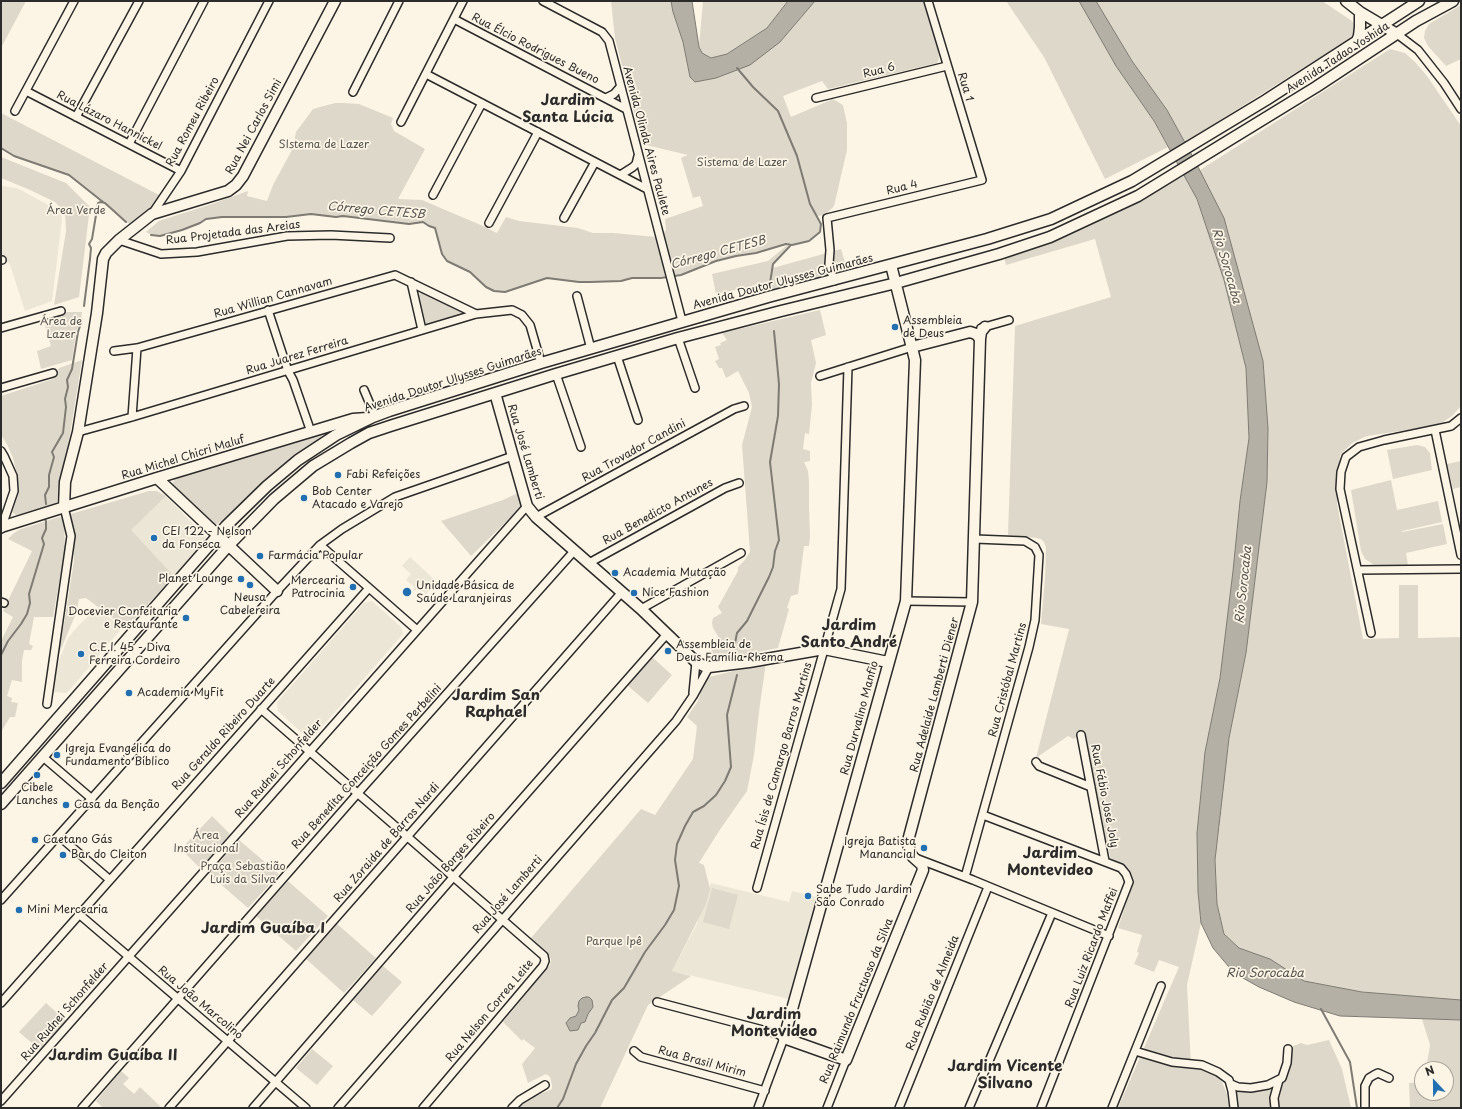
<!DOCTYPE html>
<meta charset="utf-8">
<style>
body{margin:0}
#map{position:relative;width:1462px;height:1109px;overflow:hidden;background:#fcf5e5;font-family:"Playpen Sans",sans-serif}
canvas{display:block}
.frame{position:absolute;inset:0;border:2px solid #2b2b2b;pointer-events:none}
.north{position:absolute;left:1414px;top:1061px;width:40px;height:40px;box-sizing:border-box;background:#fcf5e5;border:1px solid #a8a49b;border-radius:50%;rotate:338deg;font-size:11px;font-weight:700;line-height:16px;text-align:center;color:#2b2b2b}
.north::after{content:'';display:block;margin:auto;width:14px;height:18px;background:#1f6fb2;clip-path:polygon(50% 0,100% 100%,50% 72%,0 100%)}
</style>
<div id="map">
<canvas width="1462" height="1109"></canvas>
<div class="frame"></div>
<div class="north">N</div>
</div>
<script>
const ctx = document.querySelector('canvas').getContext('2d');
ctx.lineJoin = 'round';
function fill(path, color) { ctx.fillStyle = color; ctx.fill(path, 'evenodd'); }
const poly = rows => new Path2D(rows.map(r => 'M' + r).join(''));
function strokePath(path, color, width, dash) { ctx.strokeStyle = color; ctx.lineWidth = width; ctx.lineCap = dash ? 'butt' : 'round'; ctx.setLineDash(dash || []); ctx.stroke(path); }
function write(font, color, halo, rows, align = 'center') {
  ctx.font = font + ' "Playpen Sans",sans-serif'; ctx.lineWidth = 3.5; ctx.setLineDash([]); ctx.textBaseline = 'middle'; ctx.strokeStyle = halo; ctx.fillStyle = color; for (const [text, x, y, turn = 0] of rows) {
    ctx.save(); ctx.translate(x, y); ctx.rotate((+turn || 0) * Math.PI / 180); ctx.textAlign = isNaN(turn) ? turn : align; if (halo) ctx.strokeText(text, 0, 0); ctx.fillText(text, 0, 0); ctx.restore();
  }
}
const built = poly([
 [1,186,17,188,54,208,61,213,62,220,52,301,25,311,10,265,8,262,6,262,1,253],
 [166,496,206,537,204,543,174,576,130,530],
 [410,557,438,583,436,589,432,587,426,594,419,589,417,589,415,591,413,590,414,587,406,580,411,574,402,566],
 [372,601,401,627,403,634,315,735,309,738,305,736,278,711,277,702,364,603],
 [96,609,123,627,67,693,54,692,55,671,68,638,79,625],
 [711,883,789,902,792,891,817,897,789,999,672,971,697,924]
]);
const green = poly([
 [1,1,26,1,1,48],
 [611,1,671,1,673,12,683,42,690,77,780,42,815,1,923,1,938,48,939,59,937,63,828,89,822,81,783,96,791,117,833,99,843,105,847,123,847,150,834,206,825,215,817,216,821,224,820,232,809,241,792,245,786,244,756,253,736,256,716,261,681,275,661,278,632,278,621,281,590,282,579,282,547,278,505,292,494,291,486,287,470,272,447,261,442,254,435,228,429,226,423,222,409,224,343,216,336,217,311,214,286,217,214,218,206,219,200,223,182,230,160,236,151,235,146,232,159,221,215,203,248,191,247,196,267,201,273,185,293,148,296,132,313,109,335,103,343,103,359,104,393,118,391,124,394,131,425,149,398,199,422,200,483,226,497,233,506,217,519,221,578,228,593,233,613,233,657,237,662,235,666,230,665,219,703,206,700,196,693,198,681,158,688,155,642,144,615,38],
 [703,1,788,1,767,28,727,54,711,58,702,53,699,47],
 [1006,1,1079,1,1116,66,1151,117,1168,147,1105,179,1044,57],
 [1096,1,1322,1,1349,19,1353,22,1355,28,1354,34,1349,39,1185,142,1167,110,1132,61],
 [1461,5,1461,59,1446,66,1428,46,1424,38,1425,31,1429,24],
 [1390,49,1405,53,1415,62,1427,76,1461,126,1461,406,1452,416,1443,422,1434,426,1367,436,1352,443,1340,455,1337,504,1363,639,1399,638,1399,585,1418,585,1418,638,1461,637,1461,1000,1362,992,1304,981,1270,959,1239,948,1224,934,1217,904,1215,860,1220,813,1229,738,1246,653,1267,482,1268,428,1263,360,1200,170],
 [1,113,161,196,156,205,134,226,126,222,69,175,14,156,1,148],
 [1,157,66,183,90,207,79,297,54,305,66,231,65,213,55,202,30,190,1,178],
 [1184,176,1197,199,1224,280,1246,368,1249,438,1240,501,1233,571,1220,678,1205,752,1197,833,1198,892,1201,923,1187,985,1191,1066,1215,1075,1222,1082,1227,1094,1229,1108,1118,1108,1179,967,1159,960,1154,972,1134,964,1139,953,1137,952,1142,935,1118,928,1134,880,1129,869,1111,861,1084,731,1074,739,1068,736,1036,758,1069,629,1041,624,1045,578,1046,548,1044,542,1041,539,1036,538,1008,535,1015,326,1111,297,1095,239,1006,265,1004,256,1098,221,1133,205],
 [786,246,788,246,773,264,773,268,841,249,848,272,751,296,749,287,716,294,712,274,768,261],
 [421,292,465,312,428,325,424,324,418,296],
 [820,310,826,335,811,340,816,363,811,383,812,405,809,434,805,433,803,449,810,451,810,461,804,462,808,471,809,482,809,507,810,536,809,546,804,546,798,594,791,596,787,608,789,609,778,648,733,657,706,660,719,638,713,628,712,623,713,618,722,613,718,607,738,571,738,567,744,561,750,552,742,445,752,407,749,393,738,371,726,378,722,368,719,368,715,361,719,359,715,347,721,345,720,343,727,340,722,333],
 [64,312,82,312,81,320,76,332,72,360,41,369,37,351,51,346,43,319],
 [82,360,70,434,57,502,51,507,23,515,16,515,12,512,18,493,18,478,13,458,7,444,1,435,1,396,50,380,54,378,59,368],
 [332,431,332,433,300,452,286,463,219,523,215,525,209,521,173,486,173,482,176,478],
 [1417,445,1425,447,1430,453,1432,470,1393,479,1387,450],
 [1461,461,1461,487,1453,489,1447,464],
 [1391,480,1397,510,1438,501,1442,522,1402,531,1402,532,1443,524,1447,544,1406,553,1408,565,1374,565,1365,559,1361,551,1351,490],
 [149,491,157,491,166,496,131,530,174,576,126,628,86,598,79,599,77,611,56,661,64,624,74,561,73,529,71,514],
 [520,492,522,503,521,505,508,520,471,556,441,521,503,500],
 [59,517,63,518,64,523,65,549,53,617,34,617,29,644,33,646,31,650,24,650,22,661,22,682,12,680,7,696,12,698,11,702,18,703,15,717,10,717,1,732,1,641,13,617,3,611,32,551,8,539,14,533,21,529],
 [652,657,672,675,648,703,627,685],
 [766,663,760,704,754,755,747,791,719,831,699,863,704,865,710,889,706,904,672,971,691,976,648,1005,600,1108,519,1108,529,1099,552,1089,552,1085,550,1077,546,1074,528,1083,522,1064,535,1048,523,1039,522,1041,503,1022,550,965,551,959,549,955,531,938,641,809,655,815,693,759,697,726,687,717,698,701,703,685,709,677],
 [212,816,230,834,200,868,181,849],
 [239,840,279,874,248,908,209,874],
 [288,881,328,916,296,951,256,916],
 [712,888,738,895,729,929,703,922],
 [336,923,376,958,344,993,305,958],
 [383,966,402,982,372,1016,353,1000],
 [46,1003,66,1021,40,1050,19,1032],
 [1422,1019,1461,1020,1461,1108,1410,1108,1409,1083,1422,1082,1422,1093,1446,1093,1446,1069,1426,1069,1430,1045],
 [1329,1040,1342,1069,1351,1108,1279,1108,1278,1096,1281,1084,1288,1072,1291,1047,1301,1043,1307,1045],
 [312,1049,333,1066,317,1085,296,1068],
 [121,1071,129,1078,123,1084,134,1094,140,1087,160,1106,158,1108,103,1108,96,1101],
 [1276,1084,1273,1108,1236,1108,1234,1088]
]);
const water = poly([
 [671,1,692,1,699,47,702,53,711,58,727,54,767,28,788,1,815,1,780,42,750,65,716,78,695,82,690,77,683,42,673,12,671,1],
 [1079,1,1096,1,1132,61,1167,110,1193,157,1224,218,1263,361,1268,428,1267,482,1246,653,1229,738,1215,860,1217,904,1224,934,1239,948,1270,959,1304,981,1362,992,1461,1000,1461,1020,1340,1016,1294,1002,1259,987,1234,973,1213,948,1201,923,1198,892,1197,833,1205,752,1220,678,1233,571,1240,501,1249,438,1246,368,1224,280,1197,199,1154,121,1116,66,1079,1],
 [586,997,589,997,592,1000,593,1007,588,1014,585,1022,581,1023,578,1030,570,1031,566,1023,570,1018,576,1016,579,1010,578,1006,579,1001,582,998,586,997]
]);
const stream = poly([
 [1,148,14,156,69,175,103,202],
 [151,235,160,236,182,230,200,223,206,219,222,217,286,217,311,214,336,217,343,216,409,224,423,222,429,226,435,228,442,254,447,261,470,272,486,287,494,291,505,292,547,278,579,282,590,282,621,281,632,278,661,278,681,275,716,261,736,256,756,253,786,244,792,245,809,241,820,232,821,224,810,204,797,156,778,111,753,87,737,68],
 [770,283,773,264,790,246],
 [84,306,90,259,91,248,89,244,92,239,98,203,101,202,105,203,126,222],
 [46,504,45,495,49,487,49,475,54,457,52,452,63,433,66,407,65,399,68,387,67,380,72,369,78,332,82,320],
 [735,643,737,633,747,621,769,577,773,567,775,551,779,540,770,462,778,416,779,384,774,331],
 [1,668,1,655,8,641,21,624,27,614,30,603,29,594,44,544,42,538,46,529,46,521,44,518],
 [1321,1009,1350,1062,1357,1108],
 [557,1108,563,1099,576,1064,586,1046,595,1033,612,1000,624,988,645,952,665,925,674,910,679,886,675,860,677,844,685,826,693,812,704,806,716,795,725,781,731,767,727,715,737,675]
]);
const street = poly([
 [543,1,602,32,609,41,682,321],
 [454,19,626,109],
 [1397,34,1418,50,1444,83,1461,109],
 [426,74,647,189],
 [26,91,181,171],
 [353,92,399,1],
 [606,98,614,94,620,87],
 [816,98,947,66],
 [15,111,74,1],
 [76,117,139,1],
 [401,122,463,1],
 [129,144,204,1],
 [622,174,633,167,636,164,638,156],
 [433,195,482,103],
 [152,214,181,171,269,1],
 [564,218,595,162],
 [489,223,538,132],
 [119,240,161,254,197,252,287,236,331,235,390,238],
 [1,260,2,260],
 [834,281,829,264,830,250,827,218,982,180,928,1],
 [411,282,422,330],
 [577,296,591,349],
 [268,310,288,371,293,380,311,432],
 [1,328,61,311],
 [981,328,1009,320],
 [678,338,695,388],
 [114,351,137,348,395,275,476,314],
 [617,356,638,420],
 [556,374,581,447],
 [820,376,912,347],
 [1,388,53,373],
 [364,390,375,416],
 [132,417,137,348],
 [1435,430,1461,555],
 [78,432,132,417,476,314,512,310,522,315,530,325,541,363],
 [1,451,4,456,13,476,14,491,1,529],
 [536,517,734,409,744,406],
 [320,545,417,630],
 [589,563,725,488,739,483],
 [1358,570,1461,569],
 [906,601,972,602],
 [1,602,4,603],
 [641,609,741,553],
 [1371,633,1340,489,1341,472,1346,457,1359,447,1384,440,1451,426,1461,418],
 [693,693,696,662],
 [47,704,71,536,64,507],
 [261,709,544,956,545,961,543,966,423,1108],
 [1081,735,1105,861],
 [43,757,92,799],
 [1036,762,1039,766,1091,787],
 [983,815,1121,868,1126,874,1129,882,1041,1108],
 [59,836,110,880],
 [918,859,973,880,1109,936],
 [965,877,1029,647,1035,620,1039,555,1035,547,1025,541,975,539],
 [757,888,841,589,848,367],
 [1,900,277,591,320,545,342,529,395,497,513,456],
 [80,915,306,1108],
 [657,1002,778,1034,784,1038,758,1108],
 [1,1003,369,588],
 [634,1051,641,1057,765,1091],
 [1135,1051,1172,1062,1202,1065,1218,1072,1229,1080,1232,1091,1234,1108],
 [1231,1084,1238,1087,1251,1088,1268,1085,1282,1078,1287,1063,1288,1049],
 [1,1101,527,506],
 [82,1108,358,793,575,550],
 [169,1108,622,592],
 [253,1108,455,875,667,634],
 [338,1108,676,721,693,696,709,667],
 [512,1108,520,1100,545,1085],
 [827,1108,846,1060],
 [899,1108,988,887],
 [969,1108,1052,913],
 [1112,1108,1161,986],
 [1275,1108,1274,1098,1279,1080],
 [1365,1108,1365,1086,1369,1078,1374,1075,1378,1073,1389,1078]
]);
const secondary = poly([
 [1346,1,1360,12,1397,34],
 [1356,43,1359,36,1360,27,1360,12],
 [891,265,915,360,906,601,784,1038,846,1060,923,870,922,865,913,857,910,852,908,844,909,837,972,602,980,339,976,334,970,332,912,347],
 [980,339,981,332,985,327],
 [495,393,527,506,536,517,641,609,696,662,704,666,709,667,749,662,824,649,888,662],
 [157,478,277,591],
 [64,507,65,482,78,432,97,313,103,259,106,253,119,240,152,214,228,191,236,185,243,176,335,1],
 [1,527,157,478,353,419,367,418],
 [1,783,226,526,267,486,298,460,336,435,373,417,389,411,541,363,768,297,987,239,1051,219,1132,181,1266,100,1419,1],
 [1,804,229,545,274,499,313,466,351,443,369,433,390,426,556,374,678,338,781,311,896,283,999,254,1050,237,1138,196,1316,87,1416,21,1453,1]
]);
const markers = [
 [895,327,4,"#1f6fb2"],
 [338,475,4,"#1f6fb2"],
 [304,498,4,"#1f6fb2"],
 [154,538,4,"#1f6fb2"],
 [260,556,4,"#1f6fb2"],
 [615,573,4,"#1f6fb2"],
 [241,579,4,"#1f6fb2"],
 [250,585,4,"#1f6fb2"],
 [353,587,4,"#1f6fb2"],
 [407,592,5,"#1f6fb2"],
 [634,593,4,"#1f6fb2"],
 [186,618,4,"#1f6fb2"],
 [668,651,4,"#1f6fb2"],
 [81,654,4,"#1f6fb2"],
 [129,693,4,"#1f6fb2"],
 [57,755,4,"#1f6fb2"],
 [37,775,4,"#1f6fb2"],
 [66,805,4,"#1f6fb2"],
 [35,840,4,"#1f6fb2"],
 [924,848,4,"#1f6fb2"],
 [63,855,4,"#1f6fb2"],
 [808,896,4,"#1f6fb2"],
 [19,910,4,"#1f6fb2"]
];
const streetNames = [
 ["Rua Élcio Rodrigues Bueno",535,49,27],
 ["Avenida Tadao Yoshida",1338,58,-33],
 ["Rua 6",879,71,-14],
 ["Rua 1",965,87,73],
 ["Rua Lázaro Hannickel",109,121,27],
 ["Rua Romeu Ribeiro",193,122,-62],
 ["Rua Nei Carlos Simi",254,127,-62],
 ["Avenida Olinda Aires Paulete",646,141,75],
 ["Rua 4",902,188,-14],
 ["Rua Projetada das Areias",233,233,-7],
 ["Avenida Doutor Ulysses Guimarães",783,282,-15],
 ["Rua Willian Cannavam",273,298,-16],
 ["Rua Juarez Ferreira",297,356,-17],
 ["Avenida Doutor Ulysses Guimarães",453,380,-18],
 ["Rua Trovador Candini",634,451,-29],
 ["Rua José Lamberti",525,452,73],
 ["Rua Michel Chicri Maluf",183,458,-17],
 ["Rua Benedicto Antunes",658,512,-29],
 ["Rua Cristóbal Martins",1008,680,-75],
 ["Rua Adelaide Lamberti Diener",935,695,-75],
 ["Rua Durvalino Manfio",860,718,-75],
 ["Rua Geraldo Ribeiro Duarte",224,734,-48],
 ["Rua Ísis de Camargo Barros Martins",782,756,-74],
 ["Rua Benedita Conceição Gomes Perbelini",367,767,-48],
 ["Rua Rudnei Schonfelder",279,769,-49],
 ["Rua Fábio José Joly",1104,796,79],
 ["Rua Zoraida de Barros Nardi",387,843,-49],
 ["Rua João Borges Ribeiro",451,863,-49],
 ["Rua José Lamberti",508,895,-49],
 ["Rua Luiz Ricardo Maffei",1092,948,-69],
 ["Rua Rubião de Almeida",933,993,-68],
 ["Rua Raimundo Fructuoso da Silva",857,1001,-68],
 ["Rua João Marcolino",200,1003,40],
 ["Rua Nelson Correa Leite",490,1011,-50],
 ["Rua Rudnei Schonfelder",65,1012,-49],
 ["Rua Brasil Mirim",702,1062,15]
];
const parkNames = [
 ["SIstema de Lazer",324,145],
 ["Sistema de Lazer",742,163],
 ["Área Verde",76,211],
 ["Área de",61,322],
 ["Lazer",61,335],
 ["Área",206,836],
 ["Institucional",206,849],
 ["Praça Sebastião",243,867],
 ["Luís da Silva",243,880],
 ["Parque Ipê",614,942]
];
const poiNames = [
 ["Assembleia",903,321],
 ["de Deus",903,334],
 ["Fabi Refeições",346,475],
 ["Bob Center",312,492],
 ["Atacado e Varejo",312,505],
 ["CEI 122 - Nelson",162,532],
 ["da Fonseca",162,545],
 ["Farmácia Popular",268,556],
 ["Academia Mutação",623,573],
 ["Planet Lounge",233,579,"right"],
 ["Mercearia",345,581,"right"],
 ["Patrocinia",345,594,"right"],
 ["Unidade Básica de",416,586],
 ["Saúde Laranjeiras",416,599],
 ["Nice Fashion",642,593],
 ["Neusa",250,598,"center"],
 ["Cabelereira",250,611,"center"],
 ["Docevier Confeitaria",178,612,"right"],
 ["e Restaurante",178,625,"right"],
 ["Assembleia de",676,645],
 ["Deus Família Rhema",676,658],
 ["C.E.I. 45 - Diva",89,648],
 ["Ferreira Cordeiro",89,661],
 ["Academia MyFit",137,693],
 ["Igreja Evangélica do",65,749],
 ["Fundamento Bíblico",65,762],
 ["Cibele",37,788,"center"],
 ["Lanches",37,801,"center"],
 ["Casa da Benção",74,805],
 ["Caetano Gás",43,840],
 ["Igreja Batista",916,842,"right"],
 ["Manancial",916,855,"right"],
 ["Bar do Cleiton",71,855],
 ["Sabe Tudo Jardim",816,890],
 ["São Conrado",816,903],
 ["Mini Mercearia",27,910]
];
const waterNames = [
 ["Córrego CETESB",376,211,5],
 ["Córrego CETESB",718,253,-15],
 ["Rio Sorocaba",1226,266,74],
 ["Rio Sorocaba",1244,585,-84],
 ["Rio Sorocaba",1265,974]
];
const districtNames = [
 ["Jardim",568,101],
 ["Santa Lúcia",568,118],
 ["Jardim",849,626],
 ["Santo André",849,643],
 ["Jardim San",496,696],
 ["Raphael",496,713],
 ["Jardim",1050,854],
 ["Montevideo",1050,871],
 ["Jardim Guaíba I",263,929],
 ["Jardim",774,1015],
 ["Montevideo",774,1032],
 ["Jardim Guaíba II",113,1056],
 ["Jardim Vicente",1005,1067],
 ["Silvano",1005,1084]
];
fill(built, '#ece6d7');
fill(green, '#ded8ca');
fill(water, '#b4b0a5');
strokePath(water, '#7d7b74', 1);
strokePath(stream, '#7d7b74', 2);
strokePath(street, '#2b2b2b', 10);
strokePath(secondary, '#2b2b2b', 13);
strokePath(street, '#fcf5e5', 7);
strokePath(secondary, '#fcf5e5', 10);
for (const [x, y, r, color] of markers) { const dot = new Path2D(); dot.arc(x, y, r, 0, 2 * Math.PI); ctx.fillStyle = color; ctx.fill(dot); strokePath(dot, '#fcf5e5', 1.5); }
write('11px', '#2b2b2b', '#fcf5e5', streetNames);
write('11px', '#585653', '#fcf5e5', parkNames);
write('11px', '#2b2b2b', '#fcf5e5', poiNames, 'left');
write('italic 12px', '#545350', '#fcf5e5', waterNames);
write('bold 15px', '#2b2b2b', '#fcf5e5', districtNames);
</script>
